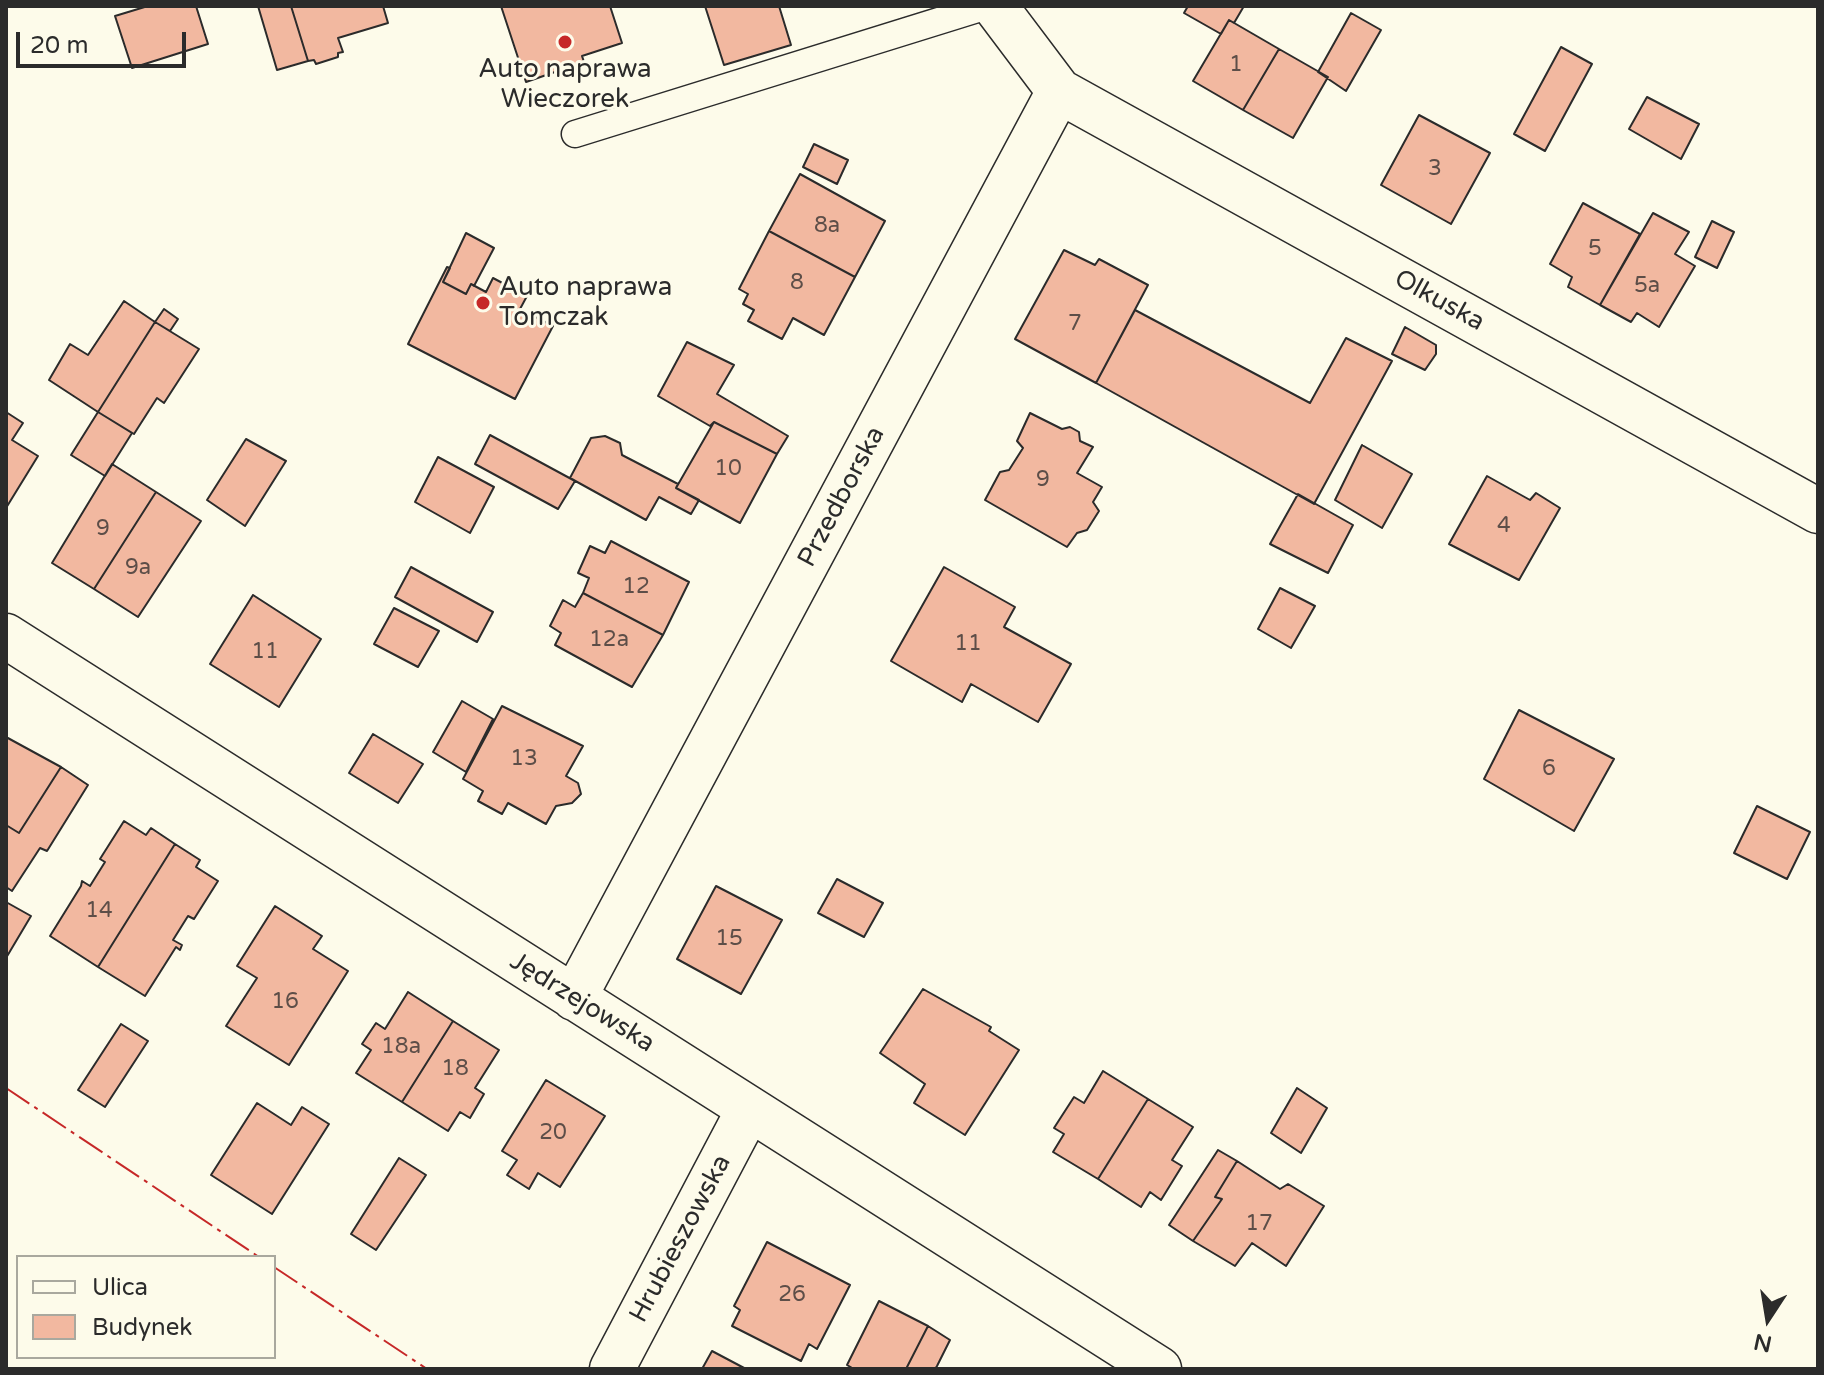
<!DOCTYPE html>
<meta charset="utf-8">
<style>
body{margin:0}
#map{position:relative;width:1824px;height:1375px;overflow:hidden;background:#fdfbea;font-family:"Varela Round",sans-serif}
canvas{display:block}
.frame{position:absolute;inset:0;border:8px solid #2b2b2b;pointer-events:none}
.legend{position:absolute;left:16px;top:1255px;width:260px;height:104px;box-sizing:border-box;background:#fdfbea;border:2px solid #a9a89e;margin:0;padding:10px 14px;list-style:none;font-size:24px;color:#2b2b2b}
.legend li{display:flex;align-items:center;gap:16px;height:40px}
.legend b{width:40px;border:2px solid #a9a89e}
.north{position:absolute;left:1728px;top:1279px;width:80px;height:80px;-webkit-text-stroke:6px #fdfbea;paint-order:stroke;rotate:192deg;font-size:22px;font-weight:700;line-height:32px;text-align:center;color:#2b2b2b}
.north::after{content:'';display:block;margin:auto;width:28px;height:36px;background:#2b2b2b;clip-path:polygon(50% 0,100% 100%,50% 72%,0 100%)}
.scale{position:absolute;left:16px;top:32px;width:170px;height:36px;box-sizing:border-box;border:4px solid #2b2b2b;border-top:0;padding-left:10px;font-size:24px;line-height:28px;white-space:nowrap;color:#2b2b2b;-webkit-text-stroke:6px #fdfbea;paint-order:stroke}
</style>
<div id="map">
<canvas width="1824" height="1375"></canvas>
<div class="frame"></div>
<ul class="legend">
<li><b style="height:10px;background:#fdfbea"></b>Ulica</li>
<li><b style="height:22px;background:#f2b8a0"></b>Budynek</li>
</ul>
<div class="north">N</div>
<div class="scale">20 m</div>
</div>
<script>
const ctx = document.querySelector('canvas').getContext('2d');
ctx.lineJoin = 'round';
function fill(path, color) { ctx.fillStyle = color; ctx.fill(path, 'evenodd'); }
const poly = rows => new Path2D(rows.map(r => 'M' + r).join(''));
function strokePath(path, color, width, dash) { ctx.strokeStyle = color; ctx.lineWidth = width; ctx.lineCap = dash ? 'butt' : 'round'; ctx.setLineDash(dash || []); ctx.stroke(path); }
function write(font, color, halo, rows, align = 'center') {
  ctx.font = font + ' "Varela Round",sans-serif'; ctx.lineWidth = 6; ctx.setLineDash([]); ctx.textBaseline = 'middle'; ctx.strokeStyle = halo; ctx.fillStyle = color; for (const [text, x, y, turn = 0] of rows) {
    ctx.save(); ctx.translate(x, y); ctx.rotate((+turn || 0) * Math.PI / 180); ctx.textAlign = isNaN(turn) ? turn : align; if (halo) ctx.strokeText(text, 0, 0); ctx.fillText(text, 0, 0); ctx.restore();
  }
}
const building = poly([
 [148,6,196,6,208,44,132,68,115,16,148,6],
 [258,6,291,6,308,61,277,70,258,6],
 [291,6,383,6,388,23,338,38,343,52,338,53,338,57,316,64,314,60,308,61,291,6],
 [501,6,610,6,622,43,582,56,584,62,526,82,501,6],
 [705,6,779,6,791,45,724,65,705,6],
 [1188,6,1244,6,1234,23,1229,20,1221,34,1184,13,1188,6],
 [1351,13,1381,30,1346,91,1318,72,1351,13],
 [1229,20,1279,49,1243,110,1193,81,1229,20],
 [1561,47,1592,64,1545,151,1514,134,1561,47],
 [1279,49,1328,77,1293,138,1243,110,1279,49],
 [1647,97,1699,124,1681,159,1629,129,1647,97],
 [1419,115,1490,153,1451,224,1381,185,1419,115],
 [814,144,848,160,837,184,803,167,814,144],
 [800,174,885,221,855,277,769,231,800,174],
 [1583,203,1640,234,1600,305,1568,287,1572,277,1550,264,1583,203],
 [1653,213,1689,232,1675,254,1695,266,1659,327,1637,313,1631,322,1600,305,1653,213],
 [1712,221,1734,232,1717,268,1695,257,1712,221],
 [769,231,855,277,824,335,793,318,782,339,748,321,754,310,743,304,748,294,739,289,769,231],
 [466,233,494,248,474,286,471,284,466,294,443,282,466,233],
 [1064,250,1095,265,1099,259,1148,285,1096,383,1015,339,1064,250],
 [447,267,450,268,443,282,466,294,471,284,486,292,493,278,527,296,520,309,553,326,515,399,408,344,447,267],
 [124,301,155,322,98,412,49,380,70,344,88,355,124,301],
 [164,309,178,319,170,331,155,322,164,309],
 [1135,310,1310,403,1346,338,1392,361,1314,504,1096,383,1135,310],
 [155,322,199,349,164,403,157,398,134,434,98,412,155,322],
 [1405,327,1436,345,1436,354,1425,370,1392,354,1405,327],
 [687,342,734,365,717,394,788,436,777,454,714,422,710,426,658,396,687,342],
 [6,412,23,423,12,440,38,456,6,508,6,412],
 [98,412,132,433,105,476,71,455,98,412],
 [1030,413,1062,429,1070,427,1079,432,1080,441,1093,447,1077,473,1102,487,1093,502,1099,511,1087,530,1077,533,1067,547,985,500,1000,472,1009,470,1023,448,1017,441,1030,413],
 [714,422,777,454,740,523,676,488,714,422],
 [490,435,575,481,558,509,475,464,490,435],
 [605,436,620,443,622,455,678,484,676,488,699,500,691,514,659,497,646,520,570,478,591,438,605,436],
 [246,439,286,461,245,526,207,500,246,439],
 [1362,445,1412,474,1382,528,1335,500,1362,445],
 [438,457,494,487,470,533,415,502,438,457],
 [112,464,156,492,94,589,52,563,112,464],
 [1487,476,1530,500,1536,493,1560,508,1519,580,1449,544,1487,476],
 [156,492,201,521,138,617,94,589,156,492],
 [1298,494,1353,525,1328,573,1270,544,1298,494],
 [611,541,689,582,663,635,583,593,589,578,578,573,590,546,605,553,611,541],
 [411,567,493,612,477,642,395,597,411,567],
 [944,567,1015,607,1004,627,1071,664,1038,722,971,684,962,702,891,661,944,567],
 [1280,588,1315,606,1291,648,1258,629,1280,588],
 [583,593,663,635,632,687,555,645,561,633,550,626,563,600,575,607,583,593],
 [253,595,321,639,279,707,210,664,253,595],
 [394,608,439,631,418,667,374,644,394,608],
 [462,701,493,719,466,772,433,752,462,701],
 [502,706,583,746,566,776,578,783,581,794,572,803,556,806,546,824,508,803,502,814,478,801,483,791,463,779,502,706],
 [1519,710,1614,759,1574,831,1484,779,1519,710],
 [373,734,423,764,398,803,349,773,373,734],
 [6,737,61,767,19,833,6,825,6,737],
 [61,767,88,785,47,851,40,848,12,891,6,887,6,825,19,833,61,767],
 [1757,806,1810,832,1787,879,1734,853,1757,806],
 [124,821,146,835,151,828,175,844,98,967,50,936,81,886,82,881,90,886,105,862,100,859,124,821],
 [175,844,200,860,196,867,218,881,194,919,188,916,173,940,182,945,180,950,176,947,145,996,98,967,175,844],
 [837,879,883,903,864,937,818,913,837,879],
 [716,886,782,920,741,994,677,959,716,886],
 [6,902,31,916,6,958,6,902],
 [275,906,322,936,313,949,348,971,289,1065,226,1026,257,978,237,966,275,906],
 [923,989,991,1027,989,1031,1019,1050,965,1135,914,1103,925,1084,880,1053,923,989],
 [408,992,453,1021,402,1102,356,1073,371,1050,362,1044,376,1023,385,1029,408,992],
 [453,1021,499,1050,475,1088,484,1094,470,1118,460,1112,448,1131,402,1102,453,1021],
 [121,1024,148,1041,105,1107,78,1090,121,1024],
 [1103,1071,1148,1099,1098,1179,1053,1152,1064,1134,1054,1128,1074,1097,1084,1103,1103,1071],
 [546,1080,605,1116,560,1187,538,1173,529,1189,507,1175,517,1160,502,1151,546,1080],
 [1297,1088,1327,1108,1301,1153,1271,1133,1297,1088],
 [1148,1099,1193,1127,1172,1160,1182,1166,1161,1200,1150,1192,1141,1207,1098,1179,1148,1099],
 [257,1103,291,1125,302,1107,329,1124,272,1214,211,1175,257,1103],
 [1218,1150,1237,1161,1215,1197,1222,1199,1193,1241,1169,1225,1218,1150],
 [399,1158,426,1175,376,1250,351,1234,399,1158],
 [1237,1161,1280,1189,1288,1184,1324,1206,1286,1266,1252,1243,1235,1266,1193,1241,1222,1199,1215,1197,1237,1161],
 [767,1242,850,1285,817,1349,809,1344,801,1361,732,1326,740,1310,734,1306,767,1242],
 [879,1301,928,1326,906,1369,854,1369,847,1365,879,1301],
 [928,1326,950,1340,937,1366,935,1369,906,1369,928,1326],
 [712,1351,746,1369,702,1369,712,1351]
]);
const service = poly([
 [575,134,987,6]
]);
const minor = poly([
 [1059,91,1818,511],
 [6,636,1159,1369],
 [574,998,1059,91,995,6],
 [612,1369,749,1109]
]);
const power = poly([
 [6,1088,259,1257],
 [274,1267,427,1369]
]);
const markers = [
 [565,42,8,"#c62828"],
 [483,303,8,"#c62828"]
];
const numberNames = [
 ["1",1236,65],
 ["3",1435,169],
 ["8a",827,226],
 ["5",1595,249],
 ["8",797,283],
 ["5a",1647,286],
 ["7",1075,324],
 ["10",728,469],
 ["9",1043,480],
 ["4",1504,526],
 ["9",103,529],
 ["9a",138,568],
 ["12",636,587],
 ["12a",609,640],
 ["11",968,644],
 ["11",265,652],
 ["13",524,759],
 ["6",1549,769],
 ["14",99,911],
 ["15",729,939],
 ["16",285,1002],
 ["18a",401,1047],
 ["18",455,1069],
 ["20",553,1133],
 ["17",1259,1224],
 ["26",792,1295]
];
const poiNames = [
 ["Auto naprawa",565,70],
 ["Wieczorek",565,100],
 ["Auto naprawa",499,288,"left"],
 ["Tomczak",499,318,"left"]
];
const streetNames = [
 ["Olkuska",1439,301,29],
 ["Przedborska",842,497,-62],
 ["Jędrzejowska",582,1003,32],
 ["Hrubieszowska",681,1239,-62]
];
fill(building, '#f2b8a0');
strokePath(building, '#2b2b2b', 2);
strokePath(service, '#2b2b2b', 29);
strokePath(minor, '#2b2b2b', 47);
strokePath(service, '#fdfbea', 26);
strokePath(minor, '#fdfbea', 44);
strokePath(power, '#c62828', 2, [28, 6, 4, 6]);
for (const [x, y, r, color] of markers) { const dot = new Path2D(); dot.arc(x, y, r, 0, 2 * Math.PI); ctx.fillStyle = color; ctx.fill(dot); strokePath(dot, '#fdfbea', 3); }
write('22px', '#5d4e48', null, numberNames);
write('26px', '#2b2b2b', '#fdfbea', poiNames);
write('26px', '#2b2b2b', '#fdfbea', streetNames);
</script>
